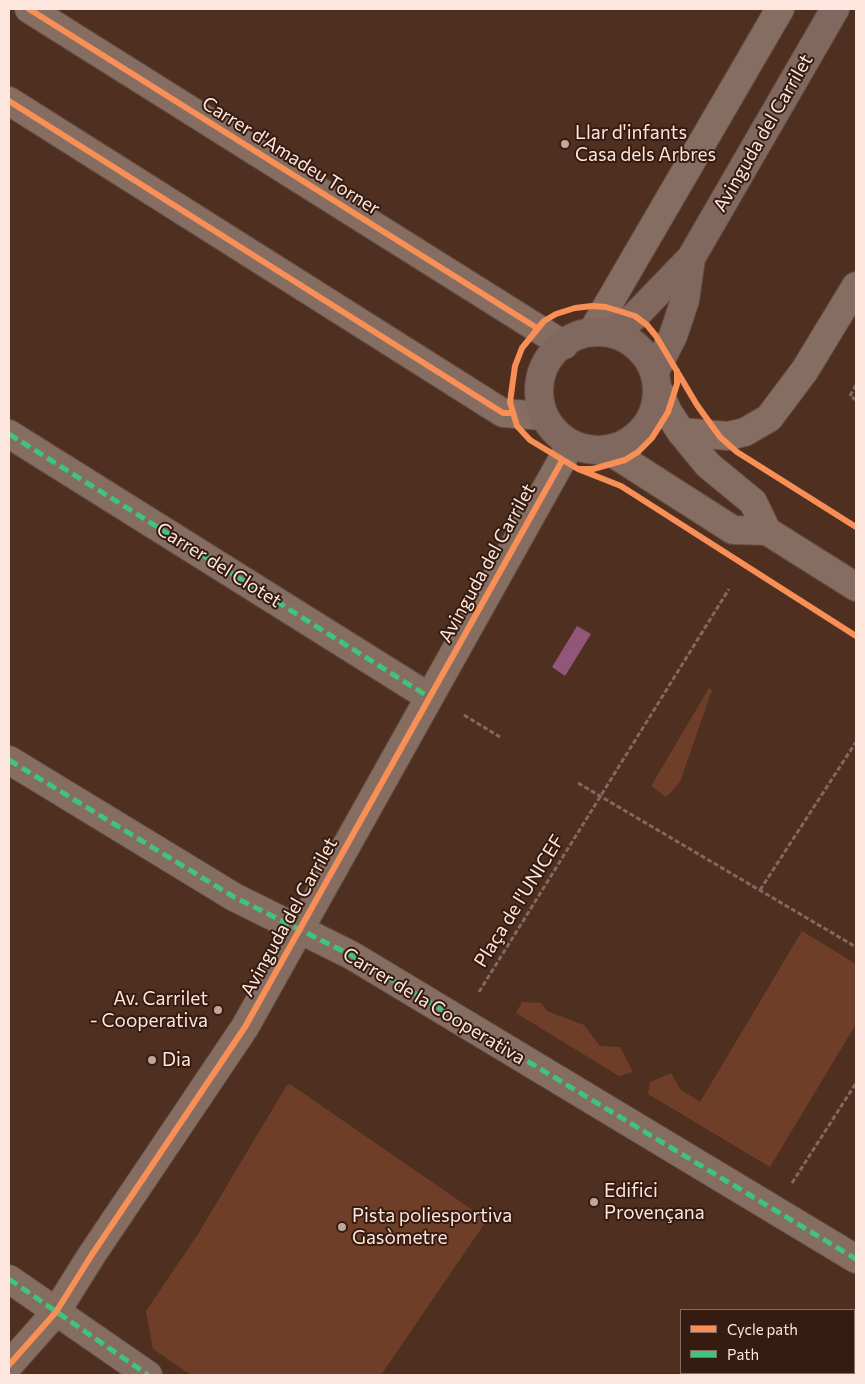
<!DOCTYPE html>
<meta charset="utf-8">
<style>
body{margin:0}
#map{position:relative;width:865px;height:1384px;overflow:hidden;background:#4f2f20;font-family:Commissioner,sans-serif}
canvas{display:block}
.frame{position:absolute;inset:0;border:10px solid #fde6dd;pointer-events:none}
.legend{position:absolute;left:680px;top:1309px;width:175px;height:65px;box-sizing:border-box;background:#361b10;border:1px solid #866c62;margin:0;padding:6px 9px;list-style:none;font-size:15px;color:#fde6dd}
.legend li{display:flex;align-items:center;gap:10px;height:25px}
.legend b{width:25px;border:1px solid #866c62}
</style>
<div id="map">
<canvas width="865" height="1384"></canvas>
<div class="frame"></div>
<ul class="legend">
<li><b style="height:6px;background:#f78f57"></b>Cycle path</li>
<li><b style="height:6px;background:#40c37c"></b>Path</li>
</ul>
</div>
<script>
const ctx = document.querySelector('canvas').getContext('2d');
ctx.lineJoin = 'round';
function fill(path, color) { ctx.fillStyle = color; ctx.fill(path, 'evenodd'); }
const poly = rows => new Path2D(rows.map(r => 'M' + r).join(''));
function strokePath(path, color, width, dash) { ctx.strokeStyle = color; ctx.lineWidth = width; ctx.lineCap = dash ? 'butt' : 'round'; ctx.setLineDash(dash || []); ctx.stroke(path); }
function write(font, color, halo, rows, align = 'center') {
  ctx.font = font + ' Commissioner,sans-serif'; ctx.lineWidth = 4; ctx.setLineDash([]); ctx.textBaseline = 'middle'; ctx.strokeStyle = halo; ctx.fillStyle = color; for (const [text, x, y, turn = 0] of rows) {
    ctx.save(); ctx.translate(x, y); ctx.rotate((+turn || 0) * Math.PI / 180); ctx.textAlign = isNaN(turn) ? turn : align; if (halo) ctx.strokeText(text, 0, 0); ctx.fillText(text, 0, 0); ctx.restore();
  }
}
const green = poly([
 [709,688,712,690,680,782,666,797,651,786],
 [802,931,856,964,856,1024,770,1167,648,1094,650,1082,671,1073,680,1089,700,1102],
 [522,1002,541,1003,547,1011,584,1025,600,1046,620,1047,633,1072,619,1076,516,1013],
 [290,1084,487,1220,381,1375,191,1375,153,1349,146,1311,198,1234,287,1085]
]);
const water = poly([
 [577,626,591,634,565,676,552,667]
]);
const path = poly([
 [856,385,850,396,856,400],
 [464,715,500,737],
 [578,783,856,947],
 [760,890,856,742],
 [479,992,729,589],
 [792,1183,856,1083]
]);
const minor = poly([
 [592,332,780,9],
 [681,432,728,436,745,432,769,418,805,370,856,286],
 [9,434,429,697],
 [9,760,234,897,351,955,856,1259],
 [9,1279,148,1375]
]);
const tertiary = poly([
 [29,9,564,345],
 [9,101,503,413,543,416],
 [658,389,668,412,681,432,708,465,753,502,767,531],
 [608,450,733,530,767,531,856,587],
 [9,1365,56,1312,91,1256,245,1027,571,444]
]);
const secondary = poly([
 '539 391a59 59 0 1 1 118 0a59 59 0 1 1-118 0Z',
 [611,333,635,316,691,258,835,9],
 [655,371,673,336,685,300,691,258]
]);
const quiet = poly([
 [9,434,429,697],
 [9,760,234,897,351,955,856,1259],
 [9,1279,148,1375]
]);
const cycleway = poly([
 [29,9,537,328],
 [9,101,503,413,512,413],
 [580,469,593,469,625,460,638,452,652,438,668,412,677,384,677,371],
 [856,527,737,452,720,437,697,405,656,336,647,325,635,316,606,307,592,306,575,308,556,314,544,321,522,348,515,366,510,402,517,426,530,440,578,469,621,486,856,636],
 [9,1365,56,1312,91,1256,245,1027,562,461]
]);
const markers = [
 [565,144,5,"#c0a69b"],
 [218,1010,5,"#c0a69b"],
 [152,1060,5,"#c0a69b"],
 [594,1202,5,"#c0a69b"],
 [342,1227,5,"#c0a69b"]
];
const poiNames = [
 ["Llar d'infants",575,133],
 ["Casa dels Arbres",575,155],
 ["Av. Carrilet",208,999,"right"],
 ["- Cooperativa",208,1021,"right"],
 ["Dia",162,1060],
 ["Edifici",604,1191],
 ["Provençana",604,1213],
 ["Pista poliesportiva",352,1216],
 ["Gasòmetre",352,1238]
];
const streetNames = [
 ["Avinguda del Carrilet",763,133,-60],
 ["Carrer d'Amadeu Torner",291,156,32],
 ["Avinguda del Carrilet",487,563,-61],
 ["Carrer del Clotet",219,565,32],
 ["Plaça de l'UNICEF",519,901,-58],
 ["Avinguda del Carrilet",289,917,-61],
 ["Carrer de la Cooperativa",434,1006,31]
];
fill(green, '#6e3e29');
fill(water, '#925678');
strokePath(minor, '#624b40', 30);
strokePath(tertiary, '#624b40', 30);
strokePath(secondary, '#624b40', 30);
strokePath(path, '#81695e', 3, [5, 2.5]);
strokePath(minor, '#866d61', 28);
strokePath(tertiary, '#866d61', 28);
strokePath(secondary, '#81685f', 28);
strokePath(quiet, '#40c37c', 5, [10, 5]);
strokePath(cycleway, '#f78f57', 6);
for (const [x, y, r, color] of markers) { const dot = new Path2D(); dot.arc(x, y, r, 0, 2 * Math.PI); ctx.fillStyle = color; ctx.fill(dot); strokePath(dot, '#361b10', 2); }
write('19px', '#fde6dd', '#361b10', poiNames, 'left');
write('19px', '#fde6dd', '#361b10', streetNames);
</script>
